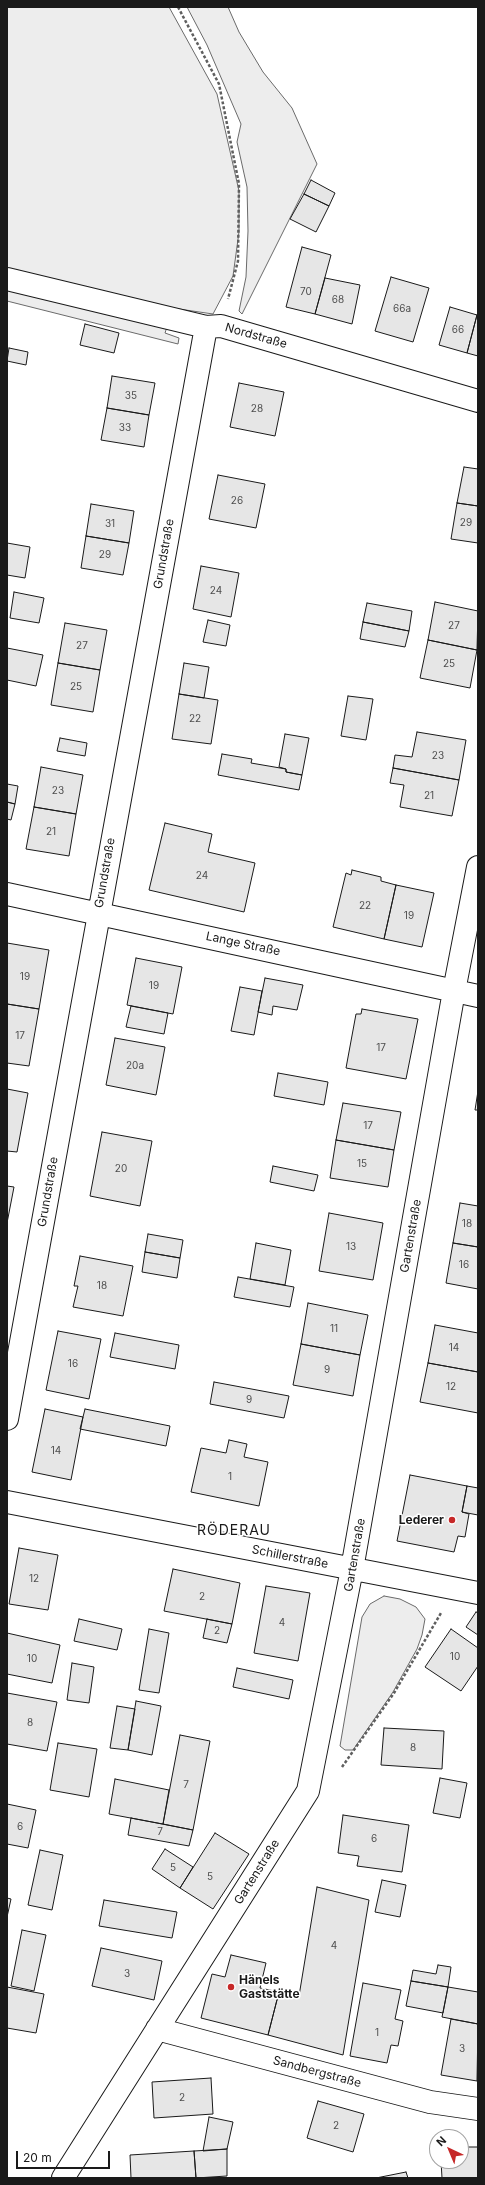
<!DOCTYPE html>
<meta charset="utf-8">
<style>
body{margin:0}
#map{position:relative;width:485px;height:2185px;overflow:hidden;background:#fff;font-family:Inter,sans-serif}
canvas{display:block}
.frame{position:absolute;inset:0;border:8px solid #1a1a1a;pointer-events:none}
.north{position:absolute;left:429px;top:2129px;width:40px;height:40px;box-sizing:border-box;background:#fff;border:1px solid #a3a3a3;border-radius:50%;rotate:316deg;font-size:11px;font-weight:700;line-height:16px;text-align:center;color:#1a1a1a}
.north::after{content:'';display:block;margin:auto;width:14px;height:18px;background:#c62828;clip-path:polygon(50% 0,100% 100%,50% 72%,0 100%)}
.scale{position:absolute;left:16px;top:2151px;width:94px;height:18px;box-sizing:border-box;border:2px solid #1a1a1a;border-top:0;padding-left:5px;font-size:12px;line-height:14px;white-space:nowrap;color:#1a1a1a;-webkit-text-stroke:3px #fff;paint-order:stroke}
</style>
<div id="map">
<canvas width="485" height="2185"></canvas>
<div class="frame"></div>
<div class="north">N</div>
<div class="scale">20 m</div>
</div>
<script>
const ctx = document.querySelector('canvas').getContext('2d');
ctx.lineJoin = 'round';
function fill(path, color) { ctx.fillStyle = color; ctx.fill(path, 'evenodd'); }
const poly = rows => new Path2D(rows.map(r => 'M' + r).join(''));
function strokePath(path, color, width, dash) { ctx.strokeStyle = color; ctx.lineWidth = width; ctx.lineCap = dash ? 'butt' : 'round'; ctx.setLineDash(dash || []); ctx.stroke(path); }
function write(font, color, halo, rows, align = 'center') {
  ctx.font = font + ' Inter,sans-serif'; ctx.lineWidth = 3; ctx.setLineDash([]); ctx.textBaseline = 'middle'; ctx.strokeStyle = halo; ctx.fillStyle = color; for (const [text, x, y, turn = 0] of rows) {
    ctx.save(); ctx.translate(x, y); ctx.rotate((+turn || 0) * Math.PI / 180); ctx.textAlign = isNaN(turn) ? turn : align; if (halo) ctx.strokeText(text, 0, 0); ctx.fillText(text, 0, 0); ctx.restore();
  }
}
const built = poly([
 [7,7,169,7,217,94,239,191,239,232,233,276,213,314,172,308,7,269,7,7],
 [187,7,228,7,239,32,263,72,292,108,317,164,242,314,239,311,246,277,248,231,247,187,237,142,241,124,207,45,187,7],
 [7,289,167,327,165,333,179,338,178,344,7,301,7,289],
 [384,1596,400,1599,416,1607,425,1619,422,1635,417,1649,393,1692,353,1750,345,1750,340,1746,362,1617,370,1604,384,1596]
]);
const building = poly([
 [311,180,335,193,329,206,304,194,311,180],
 [304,194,329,206,316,232,290,219,304,194],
 [302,247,331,255,315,314,286,307,302,247],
 [391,277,429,288,413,342,375,331,391,277],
 [325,278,360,285,352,324,315,314,325,278],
 [450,307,477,315,467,353,439,345,450,307],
 [477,315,478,315,478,356,467,353,477,315],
 [85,324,119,333,114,353,80,345,85,324],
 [9,348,28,352,26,365,7,361,9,348],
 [112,376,155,383,149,415,107,408,112,376],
 [239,383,284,392,275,436,230,427,239,383],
 [107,408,149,415,144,447,101,440,107,408],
 [464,467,478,469,478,506,457,503,464,467],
 [218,475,265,484,256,528,209,519,218,475],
 [457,503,478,506,478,543,451,539,457,503],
 [91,504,134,511,129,543,86,536,91,504],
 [86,536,129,543,123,575,81,568,86,536],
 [7,543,30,547,25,578,7,575,7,543],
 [201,566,239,573,231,617,193,609,201,566],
 [14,592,44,598,39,623,10,618,14,592],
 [435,602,478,611,477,650,428,640,435,602],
 [367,603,412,611,409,631,363,622,367,603],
 [208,620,230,625,226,646,203,642,208,620],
 [363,622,409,631,405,647,360,639,363,622],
 [65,623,107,630,100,670,58,663,65,623],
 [428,640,477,650,470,688,420,678,428,640],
 [7,648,43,655,36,686,7,680,7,648],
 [58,663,100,670,93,712,51,705,58,663],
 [184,663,209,667,204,698,179,694,184,663],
 [179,694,218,700,211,744,172,739,179,694],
 [348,696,373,699,366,740,341,736,348,696],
 [417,732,466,740,459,780,393,768,395,755,412,757,417,732],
 [285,734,309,738,302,775,286,772,286,769,279,767,285,734],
 [60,738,87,743,85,756,57,751,60,738],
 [222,754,252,759,251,763,286,769,286,772,302,775,299,790,218,775,222,754],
 [41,767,83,775,76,814,34,807,41,767],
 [393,768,459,780,452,816,400,807,404,785,390,783,393,768],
 [7,784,18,786,15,804,7,802,7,784],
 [7,802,15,804,11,820,7,819,7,802],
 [34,807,76,814,69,856,26,849,34,807],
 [165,823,212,834,208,852,255,863,244,912,149,890,165,823],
 [352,870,381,877,381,881,396,885,384,939,333,927,346,873,351,875,352,870],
 [396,885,434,893,422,947,384,939,396,885],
 [7,943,49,950,39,1009,7,1004,7,943],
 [136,958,182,967,173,1014,127,1005,136,958],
 [265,978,303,985,297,1010,273,1006,272,1015,258,1012,265,978],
 [240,987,262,991,254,1035,231,1031,240,987],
 [7,1004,39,1009,29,1066,7,1063,7,1004],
 [131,1006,168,1013,164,1034,126,1027,131,1006],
 [362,1009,418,1019,406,1079,346,1068,356,1014,361,1014,362,1009],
 [115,1038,165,1047,156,1095,106,1085,115,1038],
 [278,1073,328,1082,324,1105,274,1096,278,1073],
 [7,1089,28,1093,17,1152,7,1151,7,1089],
 [478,1091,478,1110,475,1110,478,1091],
 [343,1103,401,1112,394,1150,336,1140,343,1103],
 [102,1132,152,1141,140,1206,90,1196,102,1132],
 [336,1140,394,1150,388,1187,330,1178,336,1140],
 [273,1166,318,1175,314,1191,270,1182,273,1166],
 [7,1186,14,1187,7,1223,7,1186],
 [460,1203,478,1206,478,1247,453,1243,460,1203],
 [329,1213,383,1223,373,1280,319,1271,329,1213],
 [148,1234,183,1240,180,1258,145,1252,148,1234],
 [256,1243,291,1250,285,1285,250,1279,256,1243],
 [453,1243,478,1247,478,1289,446,1283,453,1243],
 [145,1252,180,1258,177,1278,142,1272,145,1252],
 [80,1256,133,1266,123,1316,73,1307,78,1286,74,1286,80,1256],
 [238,1277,294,1287,290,1307,234,1297,238,1277],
 [308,1303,368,1315,360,1355,301,1344,308,1303],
 [435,1325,478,1333,478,1372,428,1363,435,1325],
 [58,1331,101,1339,89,1399,46,1390,58,1331],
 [115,1333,179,1345,175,1369,110,1357,115,1333],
 [301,1344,360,1355,353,1396,293,1385,301,1344],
 [428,1363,478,1372,478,1413,420,1402,428,1363],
 [214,1382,289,1396,284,1418,210,1404,214,1382],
 [45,1409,83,1417,71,1480,32,1472,45,1409],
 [85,1409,170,1426,166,1446,80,1429,85,1409],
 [229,1440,247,1444,244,1457,268,1462,259,1506,191,1492,201,1448,226,1453,229,1440],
 [410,1475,467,1486,462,1512,469,1514,465,1537,458,1536,454,1552,397,1541,410,1475],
 [467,1486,478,1488,478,1515,462,1512,467,1486],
 [19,1548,58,1555,48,1610,9,1604,19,1548],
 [173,1569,240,1583,232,1624,164,1611,173,1569],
 [266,1586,310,1593,298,1661,254,1653,266,1586],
 [476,1612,478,1613,478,1635,466,1627,476,1612],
 [79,1619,122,1629,117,1650,74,1641,79,1619],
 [207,1619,232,1624,227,1643,203,1638,207,1619],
 [149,1629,169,1633,159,1693,139,1690,149,1629],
 [451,1629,478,1648,478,1666,461,1691,425,1667,451,1629],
 [7,1633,60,1645,52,1683,7,1674,7,1633],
 [72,1663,94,1667,89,1703,67,1700,72,1663],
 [237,1668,293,1680,289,1699,233,1687,237,1668],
 [7,1693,57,1702,47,1751,7,1744,7,1693],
 [136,1701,161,1706,152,1755,128,1750,136,1701],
 [117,1706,135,1709,128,1750,110,1748,117,1706],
 [384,1728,444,1731,442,1769,381,1765,384,1728],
 [180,1735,210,1741,193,1830,163,1824,180,1735],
 [58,1743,97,1749,89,1797,50,1790,58,1743],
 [440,1778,467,1783,460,1818,433,1813,440,1778],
 [115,1779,169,1790,163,1824,109,1814,115,1779],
 [7,1804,36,1810,28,1848,7,1844,7,1804],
 [343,1815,409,1825,402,1872,357,1866,359,1856,338,1853,343,1815],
 [131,1818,193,1830,189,1846,128,1835,131,1818],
 [215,1833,249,1854,213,1909,180,1888,215,1833],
 [165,1849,193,1867,180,1888,152,1869,165,1849],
 [40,1850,63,1855,52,1910,28,1905,40,1850],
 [382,1880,406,1885,400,1917,375,1912,382,1880],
 [317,1887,369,1900,343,2055,268,2035,279,1992,299,1996,317,1887],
 [7,1898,11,1899,7,1917,7,1898],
 [104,1900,177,1912,172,1938,99,1926,104,1900],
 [22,1930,46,1935,34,1991,11,1986,22,1930],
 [101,1948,162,1961,154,2000,92,1986,101,1948],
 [231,1955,266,1963,260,1988,279,1992,268,2035,201,2018,212,1974,225,1977,231,1955],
 [438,1965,451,1967,448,1987,411,1981,413,1970,436,1974,438,1965],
 [411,1981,448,1987,443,2013,406,2006,411,1981],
 [363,1983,401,1990,395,2019,403,2021,398,2046,391,2045,387,2063,350,2056,363,1983],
 [7,1987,44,1994,36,2033,7,2028,7,1987],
 [448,1987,478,1992,478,2024,442,2017,448,1987],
 [451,2019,478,2024,477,2081,441,2075,451,2019],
 [211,2078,213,2114,154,2118,152,2082,211,2078],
 [318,2101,364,2114,353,2152,307,2138,318,2101],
 [209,2117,233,2122,227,2149,203,2151,209,2117],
 [461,2147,478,2147,478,2178,442,2178,441,2161,461,2161,461,2147],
 [227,2149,227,2176,196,2178,194,2151,227,2149],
 [194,2151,196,2178,131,2178,130,2155,194,2151],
 [406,2172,408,2178,376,2178,406,2172]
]);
const path = poly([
 [178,7,219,84,239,184,238,261,228,299],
 [342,1767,394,1693,441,1613]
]);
const minor = poly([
 [7,279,206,327,221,326,478,401],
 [7,894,478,996],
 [7,1419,206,327],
 [7,1502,478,1593],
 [157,2029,430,2102,478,2109],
 [63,2178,308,1791,352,1569,454,991,478,867]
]);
const markers = [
 [452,1520,4,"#c62828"],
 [231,1987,4,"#c62828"]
];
const numberNames = [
 ["70",306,292],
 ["68",338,300],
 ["66a",402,309],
 ["66",458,330],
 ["35",131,396],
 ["28",257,409],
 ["33",125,428],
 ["26",237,501],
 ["29",466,523],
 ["31",110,524],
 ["29",105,555],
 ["24",216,591],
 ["27",454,626],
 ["27",82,646],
 ["25",449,664],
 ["25",76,687],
 ["22",195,719],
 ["23",438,756],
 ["23",58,791],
 ["21",429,796],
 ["21",51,832],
 ["24",202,876],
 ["22",365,906],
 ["19",409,916],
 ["19",25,977],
 ["19",154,986],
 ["17",20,1036],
 ["17",381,1048],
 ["20a",135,1066],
 ["17",368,1126],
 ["15",362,1164],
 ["20",121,1169],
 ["18",467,1224],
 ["13",351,1247],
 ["16",464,1265],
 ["18",102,1286],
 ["11",334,1329],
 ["14",454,1348],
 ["16",73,1364],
 ["9",327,1370],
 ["12",451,1387],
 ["9",249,1400],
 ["14",56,1451],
 ["1",230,1477],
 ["12",34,1579],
 ["2",202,1597],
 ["4",282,1623],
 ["2",217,1631],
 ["10",455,1657],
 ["10",32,1659],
 ["8",30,1723],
 ["8",413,1748],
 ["7",186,1785],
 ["6",20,1827],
 ["7",160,1832],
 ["6",374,1839],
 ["5",173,1868],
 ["5",210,1877],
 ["4",334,1946],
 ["3",127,1974],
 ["1",377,2033],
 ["3",462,2049],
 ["2",182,2098],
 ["2",336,2126]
];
const streetNames = [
 ["Nordstraße",256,336,16],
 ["Grundstraße",164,554,-80],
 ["Grundstraße",105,873,-80],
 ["Lange Straße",243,944,12],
 ["Grundstraße",48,1192,-80],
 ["Gartenstraße",411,1236,-80],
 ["Gartenstraße",355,1555,-80],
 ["Schillerstraße",290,1557,11],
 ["Gartenstraße",257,1872,-58],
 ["Sandbergstraße",317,2072,15]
];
const poiNames = [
 ["Lederer",444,1520],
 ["Hänels",239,1980,"left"],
 ["Gaststätte",239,1994,"left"]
];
const quarterNames = [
 ["RÖDERAU",234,1531]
];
fill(built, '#ededed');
strokePath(built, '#6a6a6a', 1);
fill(building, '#e6e6e6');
strokePath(building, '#1a1a1a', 1);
strokePath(minor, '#1a1a1a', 24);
strokePath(path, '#5f5f5f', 2.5, [3, 2]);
strokePath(minor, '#fff', 22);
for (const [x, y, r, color] of markers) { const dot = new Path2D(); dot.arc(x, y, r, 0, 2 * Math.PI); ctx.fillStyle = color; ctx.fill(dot); strokePath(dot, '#fff', 1.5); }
write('10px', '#4d4d4d', null, numberNames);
write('12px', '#1a1a1a', '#fff', streetNames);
write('bold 12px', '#1a1a1a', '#fff', poiNames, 'right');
ctx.letterSpacing = '1px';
write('14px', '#1a1a1a', '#fff', quarterNames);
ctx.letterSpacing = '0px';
</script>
